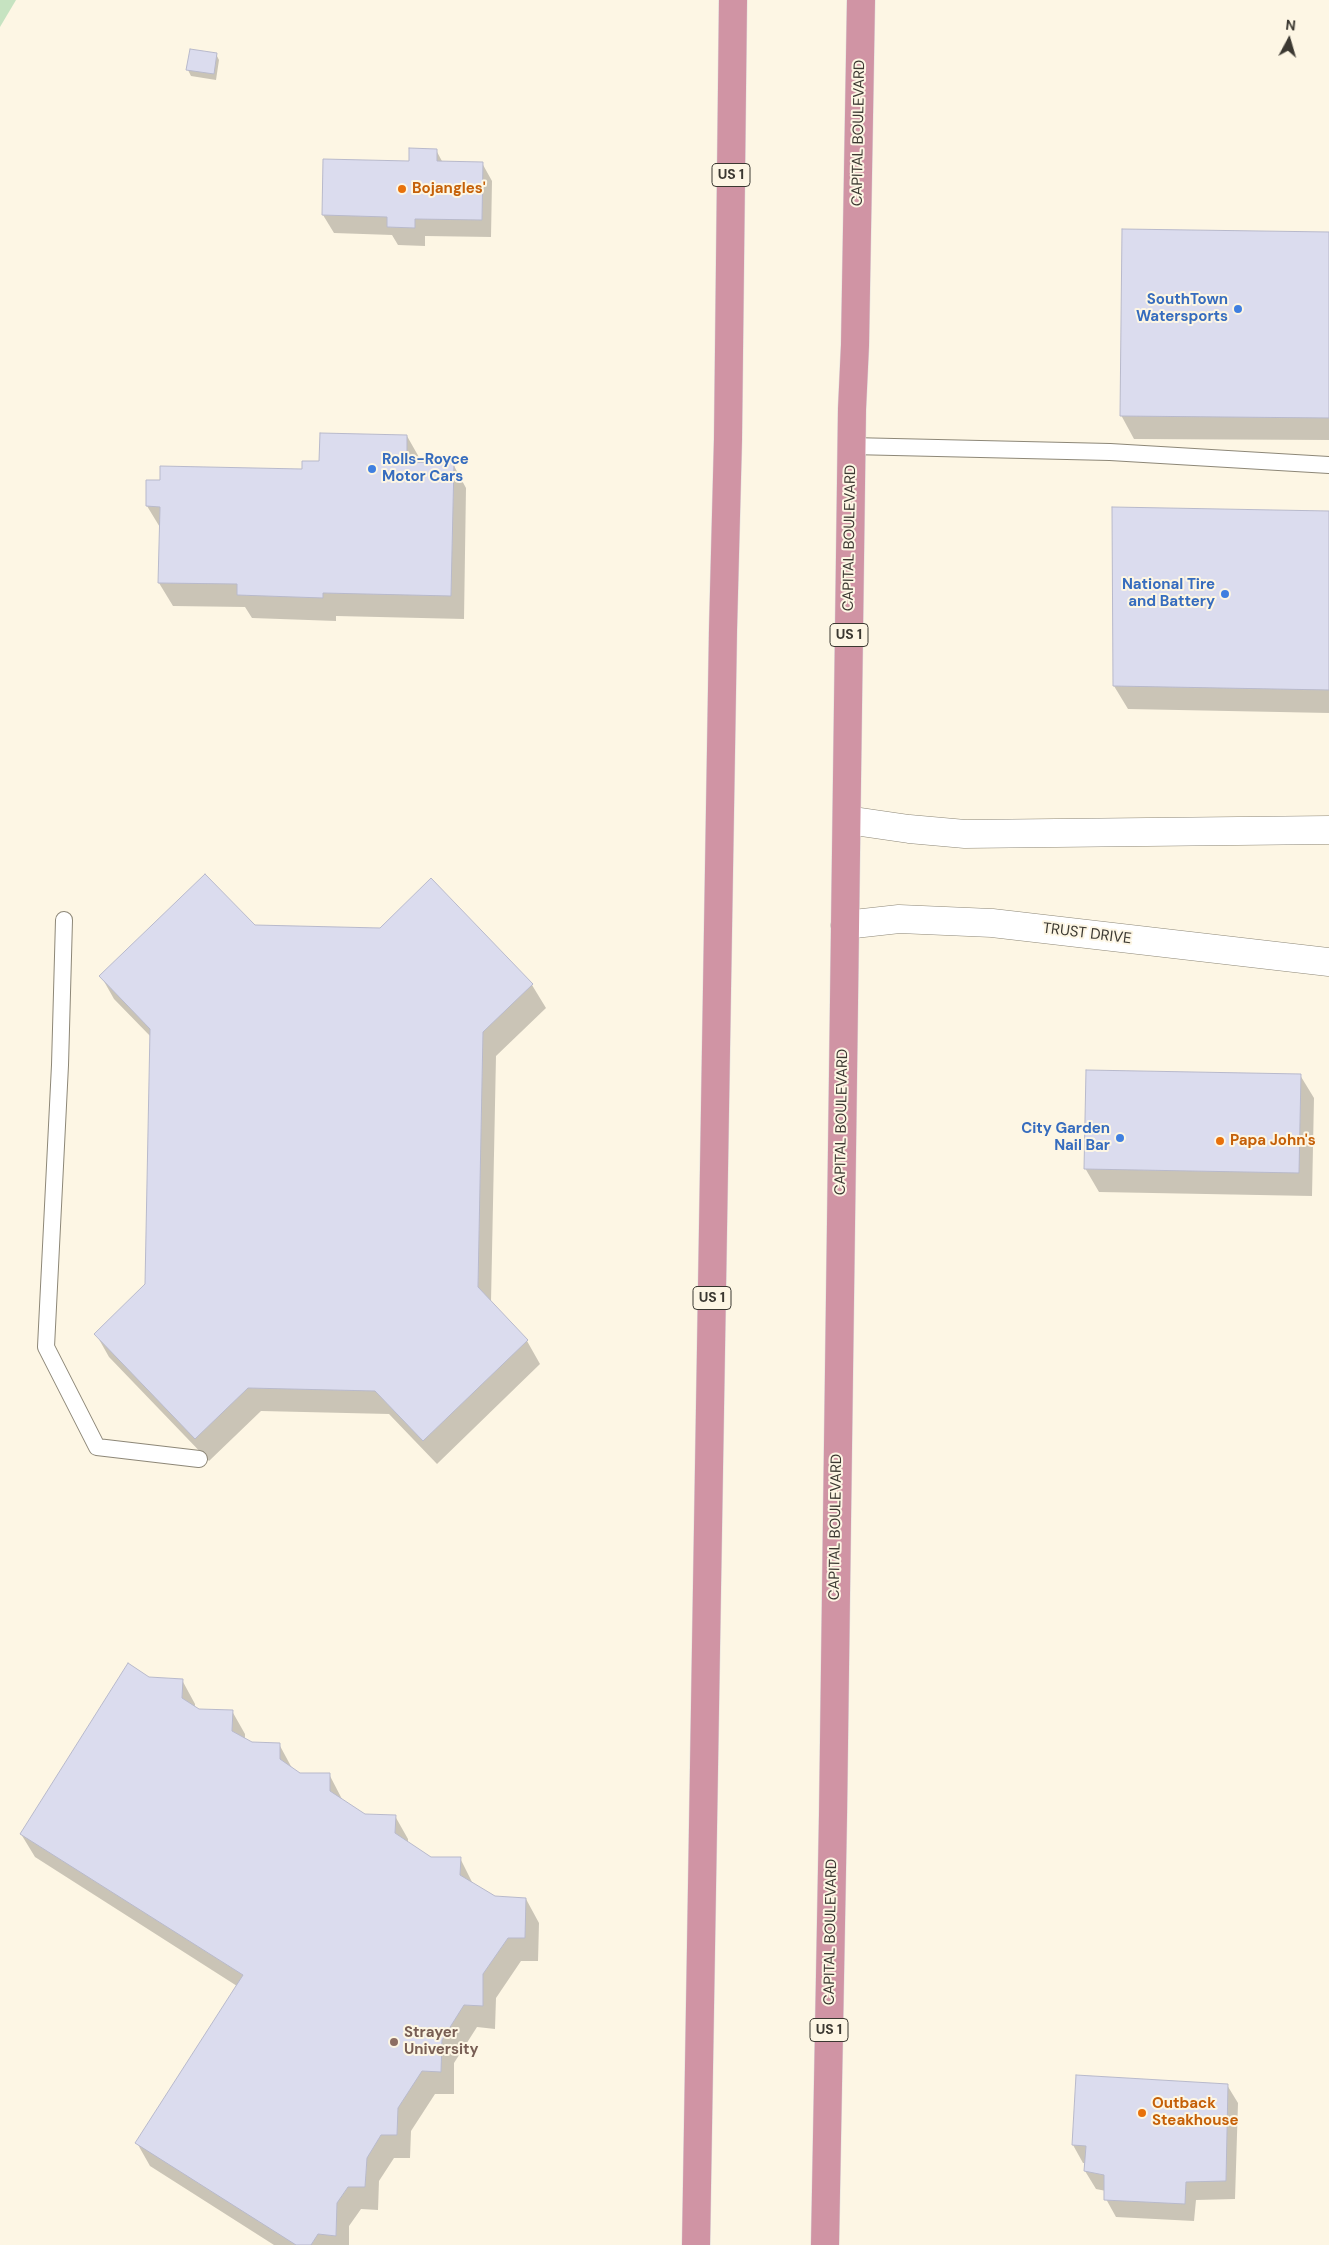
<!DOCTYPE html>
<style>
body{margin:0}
#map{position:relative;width:1329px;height:2245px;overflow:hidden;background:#fdf6e4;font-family:"DM Sans",sans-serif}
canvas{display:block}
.north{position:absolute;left:1264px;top:15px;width:50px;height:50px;-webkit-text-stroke:4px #fdf6e4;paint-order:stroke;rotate:6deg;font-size:14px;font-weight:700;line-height:20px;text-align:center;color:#3b3831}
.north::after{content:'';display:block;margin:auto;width:18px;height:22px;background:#3b3831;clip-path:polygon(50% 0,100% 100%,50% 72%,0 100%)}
</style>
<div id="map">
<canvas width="1329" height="2245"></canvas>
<div class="north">N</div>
</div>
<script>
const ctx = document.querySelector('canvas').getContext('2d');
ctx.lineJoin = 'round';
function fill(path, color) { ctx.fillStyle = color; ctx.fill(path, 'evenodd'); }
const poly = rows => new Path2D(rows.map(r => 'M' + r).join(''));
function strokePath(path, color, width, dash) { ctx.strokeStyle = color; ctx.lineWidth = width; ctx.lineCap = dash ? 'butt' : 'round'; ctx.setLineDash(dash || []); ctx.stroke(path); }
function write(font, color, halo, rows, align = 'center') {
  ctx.font = font + ' "DM Sans",sans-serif'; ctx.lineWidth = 4; ctx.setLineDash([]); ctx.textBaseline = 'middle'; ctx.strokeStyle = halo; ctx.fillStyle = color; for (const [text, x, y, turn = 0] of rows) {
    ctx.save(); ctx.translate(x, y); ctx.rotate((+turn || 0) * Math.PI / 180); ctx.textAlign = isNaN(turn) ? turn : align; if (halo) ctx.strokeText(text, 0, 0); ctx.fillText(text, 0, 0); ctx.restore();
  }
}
const green = poly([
 [0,0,16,0,0,27]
]);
const shadow = poly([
 [216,54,219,60,216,80,191,76,188,70],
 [436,150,443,163,482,163,492,181,491,237,425,236,425,246,398,245,392,235,334,233,323,215,410,162],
 [1329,233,1329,440,1134,439,1121,415],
 [407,436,420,459,420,464,453,464,466,488,464,619,336,616,336,621,252,618,245,607,173,606,159,583,161,529,147,506,303,470,320,463],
 [1329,512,1329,713,1128,709,1114,686],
 [431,880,532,985,546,1008,496,1056,491,1302,527,1341,540,1364,437,1464,389,1414,261,1411,209,1461,109,1357,96,1334,147,1284,152,1038,114,999,101,976,254,926,381,929],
 [1300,1075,1314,1098,1312,1196,1099,1192,1085,1168],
 [148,1678,182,1680,195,1704,195,1708,199,1711,232,1711,245,1734,245,1740,251,1743,279,1744,293,1770,299,1774,329,1774,343,1801,365,1815,395,1816,408,1839,408,1843,430,1858,460,1858,473,1884,494,1897,526,1899,539,1923,538,1961,521,1961,496,1998,495,2029,477,2027,454,2063,454,2094,435,2094,411,2131,410,2158,394,2158,379,2181,378,2210,361,2209,349,2226,349,2245,274,2245,150,2166,137,2143,237,1986,35,1857,21,1834],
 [1227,2085,1238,2103,1235,2199,1196,2200,1194,2221,1116,2217,1106,2199,1106,2191,1096,2189,1085,2171,1086,2163,1083,2163,1073,2145]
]);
const building = poly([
 [190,49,217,53,214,74,186,70,190,49],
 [409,148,437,149,437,161,483,162,482,220,415,219,415,228,387,227,387,217,322,215,323,159,409,161,409,148],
 [1122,229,1329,232,1329,418,1120,416,1122,229],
 [320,433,407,435,407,462,454,463,451,596,323,593,323,598,237,595,237,584,158,583,160,507,146,506,146,480,160,480,160,466,302,469,302,461,319,461,320,433],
 [1112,507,1329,511,1329,690,1113,686,1112,507],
 [205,874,255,925,380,928,431,878,533,984,483,1032,478,1287,528,1340,423,1441,375,1391,248,1388,195,1439,94,1334,145,1284,150,1029,99,976,205,874],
 [1086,1070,1301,1074,1299,1173,1084,1169,1086,1070],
 [128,1663,149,1677,183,1679,182,1698,199,1709,233,1710,232,1731,252,1742,280,1743,280,1759,300,1773,330,1773,330,1791,365,1814,396,1815,395,1833,431,1857,461,1857,460,1875,495,1896,526,1898,525,1938,508,1938,483,1974,483,2006,464,2005,442,2040,441,2072,422,2071,398,2108,397,2135,381,2135,367,2158,365,2187,348,2187,337,2203,336,2236,318,2234,311,2245,296,2245,135,2143,243,1975,20,1834,128,1663],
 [1076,2075,1228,2084,1226,2181,1186,2182,1185,2204,1104,2200,1104,2175,1084,2171,1086,2146,1072,2145,1076,2075]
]);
const service = poly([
 [851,446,1110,452,1329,465],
 [64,920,60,1065,46,1347,97,1447,199,1459]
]);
const minor = poly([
 [847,820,909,829,965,834,1329,830],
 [845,925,899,919,992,923,1329,962]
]);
const trunk = poly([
 [696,2245,723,630,728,439,733,0],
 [825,2245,833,1815,852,409,855,345,861,0]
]);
const markers = [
 [402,189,5,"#e8710a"],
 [1238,309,5,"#3f7fe0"],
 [372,469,5,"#3f7fe0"],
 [1225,594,5,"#3f7fe0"],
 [1120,1138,5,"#3f7fe0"],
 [1220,1141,5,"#e8710a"],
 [394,2042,5,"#8d6e63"],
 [1142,2113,5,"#e8710a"]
];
const shields = [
 [731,175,38],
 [849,635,38],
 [712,1298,38],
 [829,2030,38]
];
const shieldNames = [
 ["US 1",731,175],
 ["US 1",849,635],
 ["US 1",712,1298],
 ["US 1",829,2030]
];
const streetNames = [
 ["CAPITAL BOULEVARD",859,133,-89],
 ["CAPITAL BOULEVARD",850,538,-89],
 ["TRUST DRIVE",1087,934,7],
 ["CAPITAL BOULEVARD",842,1122,-89],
 ["CAPITAL BOULEVARD",836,1527,-89],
 ["CAPITAL BOULEVARD",831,1932,-89]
];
const foodNames = [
 ["Bojangles'",412,189],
 ["Papa John's",1230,1141],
 ["Outback",1152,2104],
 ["Steakhouse",1152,2121]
];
const shopNames = [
 ["SouthTown",1228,300],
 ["Watersports",1228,317],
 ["Rolls-Royce",382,460,"left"],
 ["Motor Cars",382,477,"left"],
 ["National Tire",1215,585],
 ["and Battery",1215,602],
 ["City Garden",1110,1129],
 ["Nail Bar",1110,1146]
];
const educationNames = [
 ["Strayer",404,2033],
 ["University",404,2050]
];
fill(green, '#c6e3c1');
fill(shadow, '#0003');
fill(building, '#dbdcee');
strokePath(building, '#b8b9cb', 1);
strokePath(service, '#8d8777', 18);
strokePath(minor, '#8d8777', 29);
strokePath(trunk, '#e0dfde', 29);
strokePath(service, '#fff', 16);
strokePath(minor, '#fff', 28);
strokePath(trunk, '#d094a4', 28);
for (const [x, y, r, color] of markers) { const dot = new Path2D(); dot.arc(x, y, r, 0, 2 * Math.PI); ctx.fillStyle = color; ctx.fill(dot); strokePath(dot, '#fdf6e4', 2); }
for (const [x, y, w] of shields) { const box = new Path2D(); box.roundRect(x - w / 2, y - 11.5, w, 23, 4); ctx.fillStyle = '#fdf6e4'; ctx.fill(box); strokePath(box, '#3b3831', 1); }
write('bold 14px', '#3b3831', null, shieldNames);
write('15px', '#3b3831', '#fdf6e4', streetNames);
write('bold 15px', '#c56008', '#fdf6e4', foodNames, 'left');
write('bold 15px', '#366cbe', '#fdf6e4', shopNames, 'right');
write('bold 15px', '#785e54', '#fdf6e4', educationNames, 'left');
</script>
